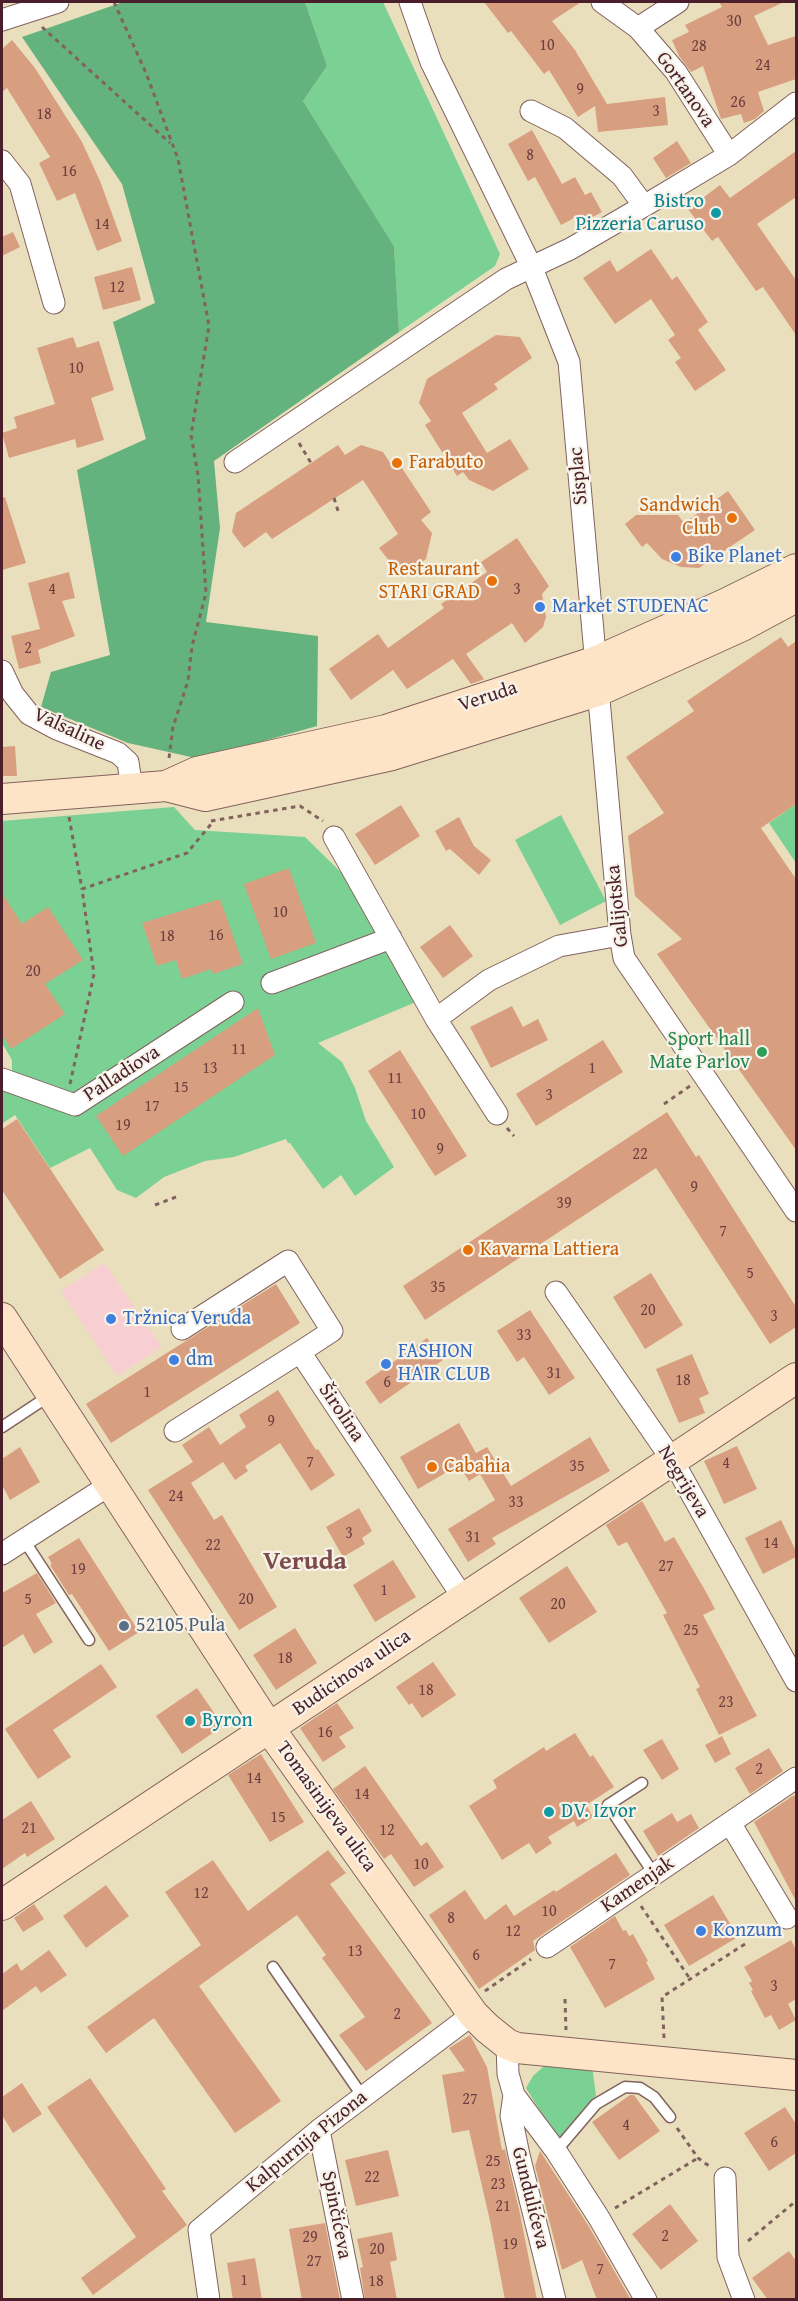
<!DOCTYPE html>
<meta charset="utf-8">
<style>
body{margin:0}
#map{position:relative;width:798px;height:2301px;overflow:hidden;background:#eadfbc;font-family:"Gentium Book Plus",serif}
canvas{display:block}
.frame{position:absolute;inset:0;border:3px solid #4a1f2b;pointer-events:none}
</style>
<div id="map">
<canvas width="798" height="2301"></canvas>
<div class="frame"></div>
</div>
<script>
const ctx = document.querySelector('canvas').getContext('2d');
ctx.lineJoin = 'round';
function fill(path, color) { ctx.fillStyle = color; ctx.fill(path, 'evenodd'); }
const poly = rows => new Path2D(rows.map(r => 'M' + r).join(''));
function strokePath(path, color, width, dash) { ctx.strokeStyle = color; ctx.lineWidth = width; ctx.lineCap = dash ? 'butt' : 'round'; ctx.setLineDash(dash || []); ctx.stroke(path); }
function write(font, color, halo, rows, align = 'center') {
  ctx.font = font + ' "Gentium Book Plus",serif'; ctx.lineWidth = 4.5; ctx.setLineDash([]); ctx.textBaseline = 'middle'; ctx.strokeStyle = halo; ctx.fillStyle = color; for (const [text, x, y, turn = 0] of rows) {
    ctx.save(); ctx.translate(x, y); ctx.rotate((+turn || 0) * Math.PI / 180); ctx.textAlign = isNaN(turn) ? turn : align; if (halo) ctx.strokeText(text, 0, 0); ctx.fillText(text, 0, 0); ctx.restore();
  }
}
const built = poly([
 [104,1263,162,1347,117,1376,61,1291]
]);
const green = poly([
 [305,2,383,2,500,254,495,266,399,332,394,246,303,101,327,66],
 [796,804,796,863,769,823],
 [174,807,195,830,305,837,359,890,416,1002,318,1043,342,1062,355,1088,366,1121,394,1167,355,1196,341,1175,323,1189,290,1143,288,1143,286,1139,234,1157,205,1161,164,1177,136,1198,117,1190,90,1148,50,1168,15,1115,3,1123,2,1121,2,1086,12,1080,12,1060,2,1043,2,821],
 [561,815,606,901,560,925,515,840],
 [552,2063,592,2066,596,2096,558,2140,526,2088,533,2076,543,2067]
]);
const forest = poly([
 [123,2,305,2,327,66,303,101,394,246,399,332,214,461,220,528,206,622,318,636,317,726,200,759,128,743,41,707,51,672,110,655,77,470,146,439,113,322,155,303,122,184,22,37]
]);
const building = poly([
 [484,2,581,2,552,21,575,50,607,104,665,97,668,125,598,132,595,106,578,117,549,70,544,74,511,31,508,33],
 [719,2,784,2,754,16,768,45,796,36,796,79,758,92,764,111,755,119,744,123,741,114,721,119,703,66,691,72,679,56,672,40,689,32,685,25,722,7],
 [12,40,35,68,82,142,100,181,122,241,97,251,75,193,57,201,39,163,50,157,7,88,2,92,2,49],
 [532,130,562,184,575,177,585,195,591,192,602,212,580,224,576,217,561,225,535,177,528,181,508,144],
 [677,141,691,163,666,178,653,158],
 [796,151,796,197,757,224,796,280,796,335,763,287,756,291,718,237,712,241,688,209,720,185,730,198],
 [13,232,20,247,2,256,2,237],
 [651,249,672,280,677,276,708,322,698,330,726,370,695,391,675,362,681,358,668,340,675,335,651,299,615,324,583,278,610,260,617,272],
 [132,267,141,300,103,310,94,277],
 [496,335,520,337,532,358,494,384,498,389,462,413,487,453,510,439,529,469,493,491,469,480,463,472,457,476,425,425,431,421,419,403,427,379],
 [73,337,77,348,99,341,114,390,91,398,104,440,77,448,75,439,9,458,2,433,17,428,14,417,55,404,37,348],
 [338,445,345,455,361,445,383,452,390,463,396,459,431,512,421,520,432,533,426,559,402,577,379,548,398,534,363,480,272,539,266,532,244,548,232,532,236,513],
 [728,491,755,530,699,568,681,567,662,559,647,543,642,547,625,524,636,515,678,515,684,523],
 [5,497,26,563,2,570,2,498],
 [517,538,549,586,542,594,546,617,543,627,525,643,512,623,466,654,484,679,482,680,471,684,453,659,407,689,393,670,351,700,329,669,378,634,388,648,444,608,441,604,487,572,481,562],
 [69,572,75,598,62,601,75,636,38,650,41,663,19,669,11,636,40,629,28,583],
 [781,637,788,647,796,641,796,804,761,828,796,879,796,1150,657,954,682,939,635,896,628,836,664,813,626,757,694,711,687,701],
 [15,746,17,776,2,776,2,747],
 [401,805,420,836,375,865,355,834],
 [459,817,474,846,491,860,479,875,450,849,446,851,435,831],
 [289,868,316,943,271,959,244,884],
 [2,893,22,924,48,907,83,960,45,984,65,1014,11,1049,2,1034],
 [220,899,243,964,213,974,211,969,182,979,176,960,157,966,142,923],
 [450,925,473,956,443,978,420,947],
 [512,1006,523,1027,538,1019,548,1040,491,1068,470,1027],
 [258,1008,275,1055,123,1156,96,1116],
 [603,1040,623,1072,536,1126,516,1094],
 [400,1050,467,1156,435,1176,368,1071],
 [667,1112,696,1157,699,1155,796,1307,796,1327,770,1344,656,1168,425,1320,403,1286],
 [17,1119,104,1250,60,1279,2,1190,2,1129],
 [651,1273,683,1325,645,1349,613,1297],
 [276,1284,300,1323,111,1443,86,1404],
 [530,1310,575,1378,549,1395,524,1357,517,1362,497,1331],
 [427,1338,443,1360,380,1404,365,1382],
 [692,1354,709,1394,699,1398,705,1413,679,1423,656,1369],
 [278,1390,316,1450,318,1449,335,1475,311,1491,280,1443,245,1466,248,1471,235,1480,223,1462,191,1483,214,1520,222,1515,277,1607,239,1630,148,1490,193,1462,182,1445,209,1427,220,1445,246,1427,239,1415],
 [459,1423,476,1453,487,1447,511,1486,590,1437,610,1471,492,1538,496,1544,468,1562,448,1529,495,1500,480,1474,469,1481,459,1465,418,1489,400,1457],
 [737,1446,757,1489,724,1504,704,1461],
 [20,1447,40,1482,10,1500,2,1485,2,1459],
 [642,1501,665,1542,674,1537,706,1592,715,1609,703,1615,757,1716,719,1735,696,1689,700,1687,663,1615,667,1613,627,1542,618,1546,606,1525],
 [359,1508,372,1531,362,1538,365,1544,343,1557,326,1527],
 [781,1520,796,1551,796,1557,763,1574,745,1538],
 [79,1538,139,1632,109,1651,72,1594,69,1595,50,1565,52,1564,48,1557],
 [393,1560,416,1597,375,1622,353,1585],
 [567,1566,597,1612,549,1643,519,1598],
 [37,1573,56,1603,36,1614,53,1642,34,1654,23,1634,2,1648,2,1593],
 [295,1628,317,1663,276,1690,253,1655],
 [433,1662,456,1695,422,1718,412,1703,409,1705,396,1687],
 [101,1664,117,1687,53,1730,71,1757,38,1779,5,1729],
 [197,1688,223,1726,182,1754,156,1716],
 [337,1703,354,1728,339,1737,346,1747,323,1762,300,1728],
 [575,1733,590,1757,593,1755,614,1787,586,1805,593,1817,577,1827,574,1821,548,1837,552,1843,536,1854,529,1843,502,1860,469,1806,497,1788,493,1780,544,1747,546,1751],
 [722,1736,731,1754,715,1763,705,1745],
 [662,1739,679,1769,662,1780,643,1750],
 [769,1748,783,1771,750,1794,735,1768],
 [261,1754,304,1822,270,1842,228,1775],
 [365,1766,421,1846,427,1842,444,1867,414,1887,391,1854,384,1859,333,1789],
 [794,1795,796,1800,796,1901,754,1822],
 [31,1801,55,1839,27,1857,25,1853,2,1869,2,1820],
 [672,1813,677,1822,691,1814,699,1828,658,1856,643,1831],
 [328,1850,346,1873,330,1884,432,2023,366,2071,339,2035,365,2017,322,1958,326,1955,297,1915,199,1986,281,2101,235,2133,154,2018,106,2053,87,2027,201,1945,165,1892,213,1860,248,1911],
 [616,1853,630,1875,533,1941,535,1950,479,1989,429,1915,465,1890,485,1920,506,1904,514,1916,554,1890,556,1892],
 [106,1885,129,1916,86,1948,63,1916],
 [713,1895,738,1937,689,1966,664,1925],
 [34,1904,44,1919,23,1932,14,1918],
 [615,1916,623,1931,626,1930,629,1936,633,1934,648,1961,646,1962,655,1979,605,2008,570,1947],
 [791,1940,796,1950,796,1999,788,2004,796,2020,779,2030,771,2015,765,2018,751,1991,753,1990,749,1983,752,1981,744,1967],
 [49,1950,67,1975,41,1993,36,1986,2,2011,2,1974,17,1963,21,1971],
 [470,2035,487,2067,502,2150,505,2149,520,2214,537,2300,505,2300,490,2221,469,2130,452,2133,442,2075,465,2071,449,2048],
 [90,2078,166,2189,162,2191,187,2225,93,2295,81,2278,136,2237,47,2107],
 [22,2083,42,2114,13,2133,2,2115,2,2097],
 [630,2095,634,2095,660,2131,619,2160,592,2122],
 [785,2107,796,2124,796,2153,769,2171,744,2133],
 [388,2150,399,2196,356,2206,345,2160],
 [540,2151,588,2225,631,2300,597,2300,582,2260,562,2270,535,2166],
 [670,2204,698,2241,661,2270,632,2234],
 [325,2223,340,2300,302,2300,289,2229],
 [392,2232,397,2260,390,2262,397,2300,365,2300,360,2268,363,2267,357,2239],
 [789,2251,796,2261,796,2300,768,2300,752,2278],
 [255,2258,262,2300,233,2300,227,2263]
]);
const path = poly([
 [114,2,146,73,178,159,209,326,191,435,198,475,206,593,192,646,188,681,173,727,169,758],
 [42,27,170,143],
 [299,443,311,463],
 [334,498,339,514],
 [69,817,82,889],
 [211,821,300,806,323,821],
 [70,1084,94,974,82,889,187,853,212,823],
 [664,1104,690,1086],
 [507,1128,514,1136],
 [155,1205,176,1197],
 [641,1906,690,1979],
 [485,1991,531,1959],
 [565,1999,566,2030],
 [664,2038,662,1997,745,1944],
 [677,2128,698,2158,709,2166],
 [615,2208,698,2158],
 [748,2241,796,2201]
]);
const lane = poly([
 [2,1427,49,1396],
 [24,1540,89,1640],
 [642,1783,608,1805,654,1874],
 [273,1967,363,2097],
 [556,2151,596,2104,625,2087,640,2088,654,2097,670,2117]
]);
const street = poly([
 [410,2,431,62,532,268,569,362,620,935,624,958,796,1211],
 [602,2,638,28,676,72,729,155],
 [2,20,58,2],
 [638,28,678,2],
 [531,111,565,128,622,176,644,206],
 [2,161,20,184,54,303],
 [235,462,506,279,570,249,644,206,729,155,796,103],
 [2,671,13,694,29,714,57,729,118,753,128,762,132,789],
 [334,837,436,1019,497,1114],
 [272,983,391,938],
 [436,1019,489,980,559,946,620,935],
 [2,1079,75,1105,233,1002],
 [556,1292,673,1461,796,1681],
 [182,1329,288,1261,332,1331,300,1352],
 [175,1431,300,1352,464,1599],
 [2,1554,111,1484],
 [730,1823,787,1918],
 [547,1947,796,1778],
 [507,2044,508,2074,514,2095,556,2151,599,2218,646,2300],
 [514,2095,511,2116,519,2155,555,2300],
 [319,2130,353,2300],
 [725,2178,728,2257,744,2300],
 [209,2300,199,2230,319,2130,473,2014]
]);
const secondary = poly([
 [166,786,197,772,386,730,597,661,725,604,796,569],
 [2,799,166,786,205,796,392,755,598,691,742,626,796,597],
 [2,1318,269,1728,473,2014,487,2028,507,2044,517,2048,796,2075],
 [2,1905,796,1378]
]);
const markers = [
 [716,213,6,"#0f9aa8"],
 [397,463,6,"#e8710a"],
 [732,518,6,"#e8710a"],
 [676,557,6,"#3f7fe0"],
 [492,581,6,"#e8710a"],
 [540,607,6,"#3f7fe0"],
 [762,1052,6,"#2e9e5b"],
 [468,1250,6,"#e8710a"],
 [111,1319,6,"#3f7fe0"],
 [174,1360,6,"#3f7fe0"],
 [386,1364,6,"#3f7fe0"],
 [432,1467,6,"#e8710a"],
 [124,1626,6,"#5c6f8a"],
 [190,1721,6,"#0f9aa8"],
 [549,1812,6,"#0f9aa8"],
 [701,1931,6,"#3f7fe0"]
];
const numberNames = [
 ["30",734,22],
 ["10",547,46],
 ["28",699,47],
 ["24",763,66],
 ["9",580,90],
 ["26",738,103],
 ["3",656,112],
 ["18",44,115],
 ["8",530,156],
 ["16",69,172],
 ["14",102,225],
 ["12",117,288],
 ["10",76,369],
 ["4",52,590],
 ["3",517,590],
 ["2",28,649],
 ["10",280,913],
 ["16",216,936],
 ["18",167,937],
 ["20",33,972],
 ["11",239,1050],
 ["13",210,1069],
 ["1",592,1069],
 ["11",395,1079],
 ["15",181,1088],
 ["3",549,1096],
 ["17",152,1107],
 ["10",418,1115],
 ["19",123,1126],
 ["9",440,1150],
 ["22",640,1155],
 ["9",694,1188],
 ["39",564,1204],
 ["7",723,1232],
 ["5",750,1274],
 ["35",438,1288],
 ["20",648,1311],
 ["3",774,1317],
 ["33",524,1336],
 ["31",554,1374],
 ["18",683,1381],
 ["6",387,1383],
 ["1",147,1393],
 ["9",271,1422],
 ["7",310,1463],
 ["4",726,1464],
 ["35",577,1467],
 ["24",176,1497],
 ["33",516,1503],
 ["3",349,1534],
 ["31",473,1538],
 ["14",771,1544],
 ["22",213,1546],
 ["27",666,1567],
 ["19",78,1570],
 ["1",384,1591],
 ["5",28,1600],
 ["20",246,1600],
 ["20",558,1605],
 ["25",691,1631],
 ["18",285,1659],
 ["18",426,1691],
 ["23",726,1703],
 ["16",325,1733],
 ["2",759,1770],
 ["14",254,1779],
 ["14",362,1795],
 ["15",278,1818],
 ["21",29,1829],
 ["12",387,1831],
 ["10",421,1865],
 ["12",201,1894],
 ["10",549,1912],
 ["8",451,1919],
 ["12",513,1932],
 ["13",355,1952],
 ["6",476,1956],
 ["7",612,1965],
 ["3",774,1987],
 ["2",397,2015],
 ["27",470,2100],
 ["4",626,2126],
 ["6",774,2143],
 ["25",493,2162],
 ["22",372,2178],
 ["23",498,2185],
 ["21",503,2207],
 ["2",665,2237],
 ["29",310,2238],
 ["19",510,2245],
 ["20",377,2250],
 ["27",314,2262],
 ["7",600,2270],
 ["1",244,2281],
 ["18",376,2282]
];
const streetNames = [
 ["Gortanova",685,90,55],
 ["Sisplac",579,476,-95],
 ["Veruda",488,697,-18],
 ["Valsaline",69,730,25],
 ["Galijotska",618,906,-96],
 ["Palladiova",122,1074,-33],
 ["Širolina",341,1413,56],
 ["Negrijeva",683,1482,59],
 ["Budicinova ulica",352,1673,-34],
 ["Tomasinijeva ulica",326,1807,54],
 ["Kamenjak",638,1885,-34],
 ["Kalpurnija Pizona",307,2142,-39],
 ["Gundulićeva",530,2198,76],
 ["Spinčićeva",336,2215,79]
];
const cultureNames = [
 ["Bistro",704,202,"right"],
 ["Pizzeria Caruso",704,225,"right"],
 ["Byron",202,1721],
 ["DV. Izvor",561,1812]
];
const foodNames = [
 ["Farabuto",409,463],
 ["Sandwich",720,506,"right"],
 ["Club",720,529,"right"],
 ["Restaurant",480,570,"right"],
 ["STARI GRAD",480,593,"right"],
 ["Kavarna Lattiera",480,1250],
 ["Cabahia",444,1467]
];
const shopNames = [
 ["Bike Planet",688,557],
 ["Market STUDENAC",552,607],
 ["Tržnica Veruda",123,1319],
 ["FASHION",398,1352],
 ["HAIR CLUB",398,1375],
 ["dm",186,1360],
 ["Konzum",713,1931]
];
const leisureNames = [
 ["Sport hall",750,1040],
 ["Mate Parlov",750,1063]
];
const serviceNames = [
 ["52105 Pula",136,1626]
];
const districtNames = [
 ["Veruda",305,1562]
];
fill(built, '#f7cfd2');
fill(green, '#7bd093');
fill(forest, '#64b27d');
fill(building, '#d89e80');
strokePath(lane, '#82625e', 13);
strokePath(street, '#82625e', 23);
strokePath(secondary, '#82625e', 32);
strokePath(path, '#82625e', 3, [4.5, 4.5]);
strokePath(lane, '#fff', 10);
strokePath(street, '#fff', 21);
strokePath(secondary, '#fee4c6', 30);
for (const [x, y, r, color] of markers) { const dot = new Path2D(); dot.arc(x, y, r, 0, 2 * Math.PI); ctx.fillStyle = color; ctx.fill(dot); strokePath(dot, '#f7f3e8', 2); }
write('16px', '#6e3f40', null, numberNames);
write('20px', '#4a1f2b', '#f7f3e8', streetNames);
write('20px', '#0d838f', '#f7f3e8', cultureNames, 'left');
write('20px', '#c56008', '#f7f3e8', foodNames, 'left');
write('20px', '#366cbe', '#f7f3e8', shopNames, 'left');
write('20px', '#27864d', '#f7f3e8', leisureNames, 'right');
write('20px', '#4e5e75', '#f7f3e8', serviceNames, 'left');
write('bold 26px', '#7c4b49', '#f7f3e8', districtNames);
</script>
